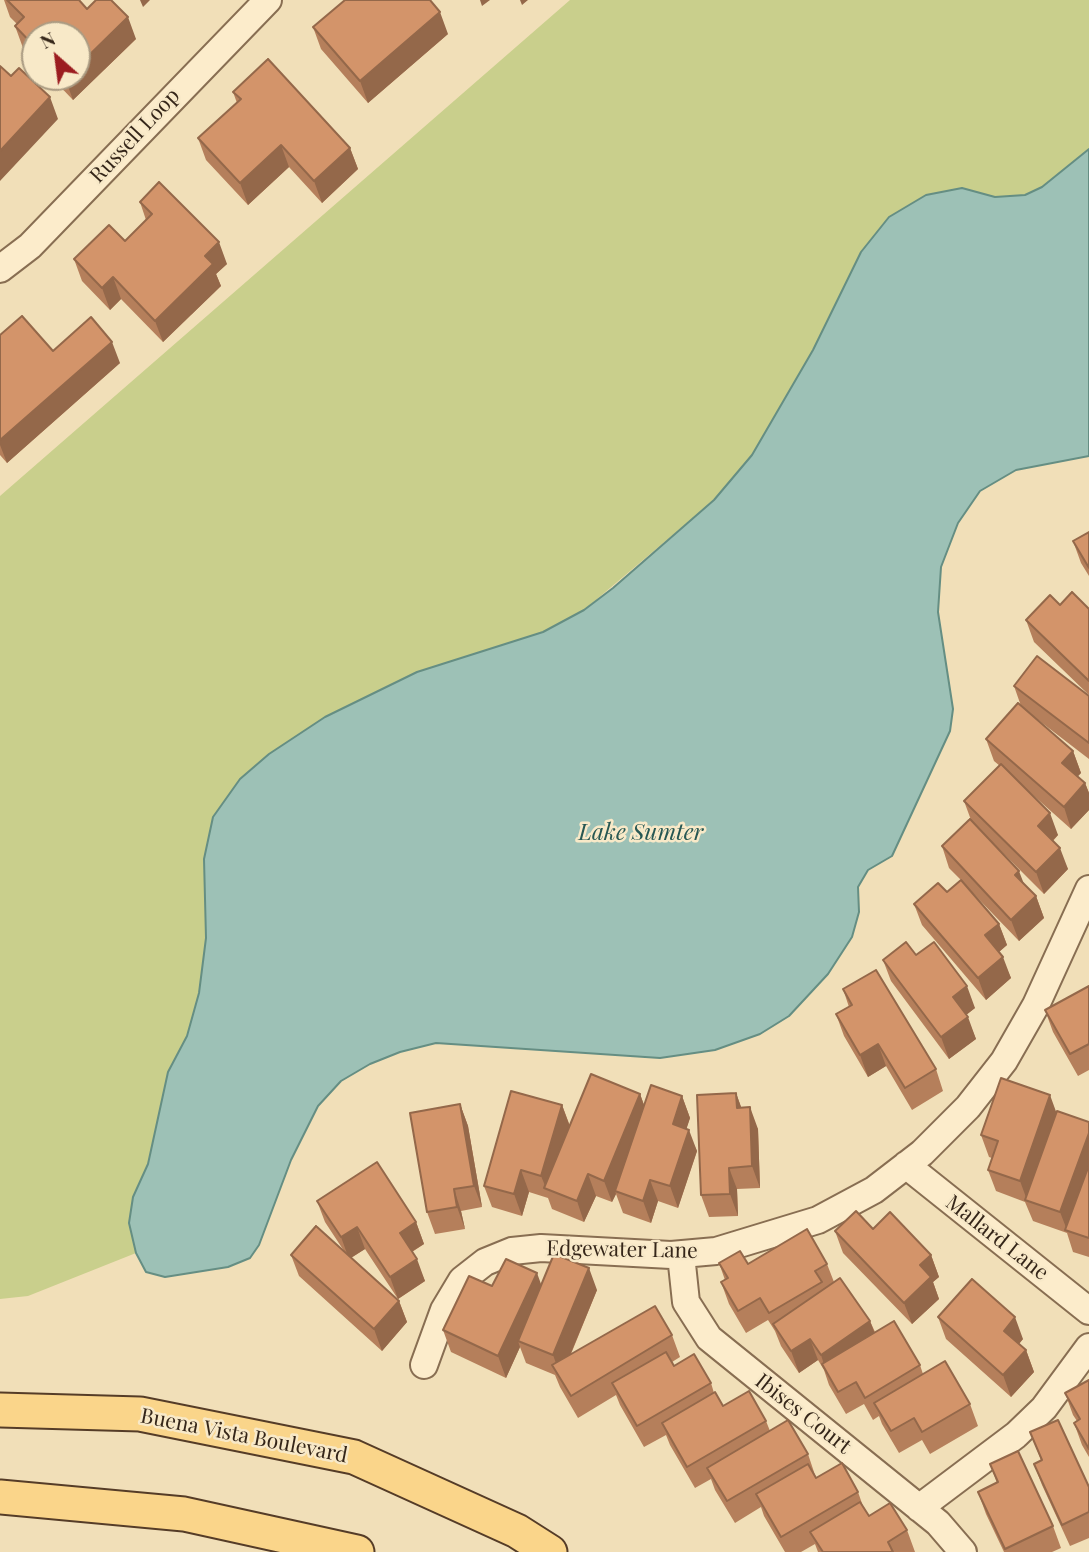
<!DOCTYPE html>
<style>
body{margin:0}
#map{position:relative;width:1089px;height:1552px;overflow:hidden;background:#f1dfb8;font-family:"Playfair Display",serif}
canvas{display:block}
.north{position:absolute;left:21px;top:21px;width:70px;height:70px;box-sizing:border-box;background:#f8e9c8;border:2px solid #aa9b82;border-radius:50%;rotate:332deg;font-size:19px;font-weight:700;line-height:28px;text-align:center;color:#352619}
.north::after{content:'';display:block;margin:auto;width:24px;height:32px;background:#9c1d20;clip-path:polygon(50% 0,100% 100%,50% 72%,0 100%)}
</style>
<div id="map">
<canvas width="1089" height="1552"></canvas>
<div class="north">N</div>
</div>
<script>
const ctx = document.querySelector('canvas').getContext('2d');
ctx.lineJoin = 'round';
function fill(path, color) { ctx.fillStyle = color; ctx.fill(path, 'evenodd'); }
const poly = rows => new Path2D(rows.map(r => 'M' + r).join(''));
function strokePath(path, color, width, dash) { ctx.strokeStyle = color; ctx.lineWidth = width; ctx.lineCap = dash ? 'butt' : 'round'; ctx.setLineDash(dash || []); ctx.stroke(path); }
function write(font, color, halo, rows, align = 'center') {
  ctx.font = font + ' "Playfair Display",serif'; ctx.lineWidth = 5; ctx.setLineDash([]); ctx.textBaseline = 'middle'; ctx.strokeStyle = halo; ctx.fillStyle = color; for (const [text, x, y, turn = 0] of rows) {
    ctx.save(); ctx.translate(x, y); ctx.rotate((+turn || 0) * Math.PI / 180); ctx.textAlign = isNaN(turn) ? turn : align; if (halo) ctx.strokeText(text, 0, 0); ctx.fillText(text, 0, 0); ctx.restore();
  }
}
const green = poly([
 [570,0,1089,0,1089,149,1042,187,1025,195,995,197,962,188,926,195,861,252,813,350,752,455,714,500,584,610,543,632,417,672,325,717,269,754,204,859,206,938,199,993,187,1036,168,1072,148,1164,133,1197,129,1223,136,1253,28,1296,0,1299,0,496]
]);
const water = poly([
 [1089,149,1089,456,1016,470,980,491,958,523,941,567,938,612,953,709,950,731,892,856,868,870,858,887,859,912,852,937,828,974,789,1016,760,1034,715,1050,660,1058,436,1043,400,1052,370,1064,341,1081,318,1106,291,1160,259,1245,250,1258,228,1267,165,1277,146,1272,136,1253,129,1223,133,1197,148,1164,168,1072,187,1036,199,993,206,938,204,859,213,817,240,779,269,754,325,717,417,672,543,632,584,610,613,588,714,500,752,455,813,350,861,252,889,217,926,195,962,188,995,197,1025,195,1042,187,1089,149]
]);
const minor = poly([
 [0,269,30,246,268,0],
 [906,1165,1089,1311],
 [681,1255,686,1302,709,1338,938,1523,963,1552],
 [424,1365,444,1310,462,1280,485,1262,512,1251,541,1248,671,1255,716,1251,818,1220,874,1190,922,1153,968,1107,1004,1061,1036,1005,1089,889],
 [919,1508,1016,1435,1044,1408,1089,1347]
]);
const major = poly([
 [0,1410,140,1414,354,1457,517,1531,550,1552],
 [0,1497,184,1514,357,1552]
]);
const wall = poly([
 [4,0,79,0,87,9,136,39,73,100,51,77,77,77,35,35,35,60,23,48,15,26,17,24,10,17],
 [313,27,448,34,368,103,321,49],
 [233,92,350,148,358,169,322,203,289,167,248,205,206,160,198,138,237,103],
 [140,202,227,264,216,274,221,286,163,342,121,299,110,310,82,281,74,259,125,241,146,220],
 [0,335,53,351,120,363,7,463,0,455],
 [1089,532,1089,576,1081,563,1073,541],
 [1060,605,1089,609,1089,695,1034,642,1026,620],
 [1014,686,1089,696,1089,759,1033,716,1073,751,1081,773,1077,776,1085,783,1089,793,1089,810,1071,829,1025,788,1058,835,1053,841,1068,869,1044,894,995,845,1023,883,1036,896,1044,918,1019,941,967,887,999,924,1007,945,999,952,1011,978,986,1000,922,925,914,904,947,892,961,880,949,868,942,846,971,820,964,801,1000,766,994,761,986,739,1021,706],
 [916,955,975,1008,966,1015,976,1039,949,1059,891,981,883,960],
 [1089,986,1089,1070,1078,1076,1053,1032,1045,1010],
 [843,989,936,1069,943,1091,912,1110,886,1066,868,1077,844,1036,836,1014,849,1007],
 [736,1093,741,1107,758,1129,760,1188,737,1189,738,1216,709,1217,701,1195],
 [640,1094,644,1105,682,1096,690,1118,686,1129,697,1151,678,1208,658,1201,651,1223,623,1213,616,1194,612,1202,596,1196,584,1222,552,1209,548,1198,529,1192,522,1216,492,1207,484,1186,562,1105,570,1126],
 [460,1104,468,1126,482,1207,461,1211,465,1229,435,1234,427,1212],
 [1057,1113,1089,1122,1089,1257,1073,1252,1067,1233,1033,1221,1025,1202,996,1191,988,1170,992,1158,989,1157,981,1135],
 [317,1201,416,1222,424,1244,412,1252,425,1281,398,1299,365,1249,351,1258,399,1301,407,1322,382,1351,299,1276,291,1255,344,1251,325,1222],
 [873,1229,931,1255,939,1277,933,1282,939,1299,912,1324,843,1253,835,1231],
 [719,1263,748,1264,827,1264,834,1282,870,1321,875,1332,920,1365,923,1374,970,1404,978,1426,930,1454,922,1440,899,1453,882,1424,879,1416,873,1420,864,1404,846,1414,829,1385,824,1370,818,1360,799,1373,781,1346,775,1331,768,1320,746,1333,729,1304,721,1282,725,1280],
 [541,1285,597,1290,571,1354,672,1335,680,1357,672,1362,674,1366,711,1383,714,1393,723,1406,766,1421,770,1431,808,1454,816,1478,858,1492,864,1509,869,1516,907,1530,915,1552,818,1552,815,1544,801,1552,785,1552,764,1516,761,1507,735,1523,715,1490,711,1479,695,1488,670,1445,666,1435,644,1447,620,1405,616,1395,578,1418,560,1387,555,1375,526,1363,520,1347,506,1378,451,1352,443,1330,492,1286],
 [938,1317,1023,1339,1019,1344,1026,1350,1034,1372,1011,1397,946,1339],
 [1089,1380,1089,1457,1082,1445,1074,1423,1077,1421,1073,1415,1065,1393],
 [1030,1432,1089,1487,1089,1538,1070,1546,1042,1485,1034,1464,1041,1460],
 [990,1464,1053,1526,1061,1548,1052,1552,1004,1552,986,1514,978,1492,997,1483]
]);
const shadedWall = poly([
 [140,0,150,0,143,7],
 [480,0,490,0,482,6],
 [520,0,528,0,522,5],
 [440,12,448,34,368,103,360,81],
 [128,17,136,39,73,100,65,78,77,77,77,67],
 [50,97,58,119,0,181,0,151],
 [281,145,289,167,248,205,240,183],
 [350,148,358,169,322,203,314,181],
 [219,242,227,264,216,274,221,286,163,342,155,321,205,256],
 [113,277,121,299,110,310,102,288],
 [112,342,120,363,7,463,0,445,0,440],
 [1073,751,1081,773,1070,785,1062,763],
 [1085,783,1089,793,1089,810,1071,829,1064,807],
 [1050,813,1058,835,1045,848,1038,826],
 [1060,848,1068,869,1044,894,1036,872],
 [1019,871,1027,892,1015,875],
 [1036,896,1044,918,1019,941,1011,920],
 [999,924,1007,945,993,957,985,935],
 [1003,957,1011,978,986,1000,978,978],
 [967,986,975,1008,961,1019,953,997],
 [968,1017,976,1039,949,1059,941,1037],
 [878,1044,886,1066,868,1077,860,1055],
 [736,1093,744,1115,737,1108],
 [640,1094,648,1116,615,1191,616,1194,612,1202,604,1181],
 [1050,1095,1058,1117,1027,1200,1020,1181],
 [682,1096,690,1118,681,1146,673,1124],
 [460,1104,468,1126,482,1207,474,1186],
 [562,1105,570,1127,546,1188,541,1176],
 [750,1107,758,1129,760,1188,752,1166],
 [689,1130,697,1151,678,1208,670,1186],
 [1089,1133,1089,1176,1067,1230,1060,1212],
 [729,1168,737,1189,738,1216,730,1194],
 [521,1170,529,1192,522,1216,514,1194],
 [588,1174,596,1196,584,1222,577,1201],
 [650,1180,658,1201,651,1223,643,1201],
 [454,1189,461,1211,465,1229,457,1207],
 [416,1222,424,1244,408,1254,400,1233],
 [357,1227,365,1249,349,1259,341,1237],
 [931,1255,939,1277,933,1282,939,1299,912,1324,904,1303,920,1265],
 [417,1259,425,1281,398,1299,390,1277],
 [589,1268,597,1290,561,1377,553,1355],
 [537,1273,545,1295,518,1341,520,1347,506,1378,498,1356],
 [399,1301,407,1322,382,1351,374,1329],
 [1015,1317,1023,1339,1012,1352,1004,1331],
 [870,1321,878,1342,827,1374,821,1355],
 [810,1339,818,1360,799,1373,791,1351],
 [1026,1350,1034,1372,1011,1397,1003,1375]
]);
const building = poly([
 [7,0,79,0,87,9,96,0,111,0,128,17,77,67,77,35,35,35,35,47,15,26,24,17,7,0],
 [345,0,430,0,440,12,360,81,313,27,345,0],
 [268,59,350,148,314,181,281,145,240,183,198,138,241,99,233,92,268,59],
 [0,66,11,76,19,68,50,97,0,151,0,66],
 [159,182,219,242,205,256,213,264,155,321,113,277,102,288,74,259,109,225,125,241,152,214,140,202,159,182],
 [22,316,53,351,91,317,112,342,0,440,0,335,22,316],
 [1089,532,1089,568,1073,541,1089,532],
 [1072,592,1089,609,1089,681,1026,620,1050,595,1060,605,1072,592],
 [1037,656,1089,696,1089,743,1014,686,1037,656],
 [1018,703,1073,751,1062,763,1085,783,1064,807,986,739,1018,703],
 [1001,764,1050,813,1038,826,1060,848,1036,872,964,801,1001,764],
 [970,819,1019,871,1015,875,1036,896,1011,920,942,846,970,819],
 [961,880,999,924,985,935,1003,957,978,978,914,904,938,883,947,892,961,880],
 [906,942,916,955,934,942,967,986,953,997,968,1017,941,1037,883,960,906,942],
 [876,970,936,1069,905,1088,878,1044,860,1055,836,1014,852,1005,843,989,876,970],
 [1089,986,1089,1044,1070,1054,1045,1010,1089,986],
 [591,1074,640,1094,604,1181,588,1174,577,1201,544,1188,591,1074],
 [1001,1078,1050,1095,1020,1181,988,1170,998,1141,981,1135,1001,1078],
 [651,1085,682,1096,673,1124,689,1130,670,1186,650,1180,643,1201,615,1191,651,1085],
 [511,1091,562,1105,541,1176,521,1170,514,1194,484,1186,511,1091],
 [736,1093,737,1108,750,1107,752,1166,729,1168,730,1194,701,1195,697,1095,736,1093],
 [460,1104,474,1186,454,1189,457,1207,427,1212,410,1113,460,1104],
 [1057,1111,1089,1122,1089,1133,1060,1212,1025,1200,1057,1111],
 [377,1162,416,1222,400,1233,417,1259,390,1277,357,1227,341,1237,317,1201,377,1162],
 [1089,1165,1089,1238,1065,1230,1089,1165],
 [856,1211,873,1229,890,1212,931,1255,920,1265,931,1277,904,1303,835,1231,856,1211],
 [316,1226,399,1301,374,1329,291,1255,316,1226],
 [807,1229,827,1264,815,1271,822,1282,769,1313,760,1298,738,1311,721,1282,728,1278,719,1263,740,1251,748,1264,807,1229],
 [554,1254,589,1268,553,1355,518,1341,554,1254],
 [506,1259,537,1273,498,1356,443,1330,469,1276,492,1286,506,1259],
 [840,1278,870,1321,821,1355,810,1339,791,1351,773,1324,840,1278],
 [972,1279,1015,1317,1004,1331,1026,1350,1003,1375,938,1317,972,1279],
 [655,1306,672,1335,571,1396,552,1365,655,1306],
 [894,1321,920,1365,865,1398,856,1382,838,1392,822,1364,894,1321],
 [666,1352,674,1366,694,1354,711,1383,637,1426,612,1383,666,1352],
 [945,1361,970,1404,922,1432,914,1418,891,1431,874,1403,945,1361],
 [1089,1380,1089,1449,1074,1423,1080,1419,1065,1393,1089,1380],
 [749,1391,766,1421,687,1467,662,1423,715,1392,723,1406,749,1391],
 [788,1420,808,1454,727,1501,707,1468,788,1420],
 [1058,1420,1089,1487,1089,1512,1062,1525,1034,1464,1042,1460,1030,1432,1058,1420],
 [1018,1451,1053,1526,1005,1549,978,1492,998,1482,990,1464,1018,1451],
 [842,1463,858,1492,781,1537,756,1494,808,1464,816,1478,842,1463],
 [860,1502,869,1516,890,1503,907,1530,888,1542,893,1552,823,1552,810,1532,860,1502]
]);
const streetNames = [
 ["Russell Loop",135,136,-47],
 ["Mallard Lane",997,1238,38],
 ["Edgewater Lane",622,1250,1],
 ["Ibises Court",803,1414,38],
 ["Buena Vista Boulevard",244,1436,11]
];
const waterNames = [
 ["Lake Sumter",641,833]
];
fill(green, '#c9cf8c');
fill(water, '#9dc1b6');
strokePath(water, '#658e83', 2);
strokePath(minor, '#886e52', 30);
strokePath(major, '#553c27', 37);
strokePath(minor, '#fceccb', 26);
strokePath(major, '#fad58a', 33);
fill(wall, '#b57f5b');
fill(shadedWall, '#94684a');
fill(building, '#d3946a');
strokePath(building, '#94684a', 2);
write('21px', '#352619', '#f8e9c8', streetNames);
write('italic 23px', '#265753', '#f8e9c8', waterNames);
</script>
